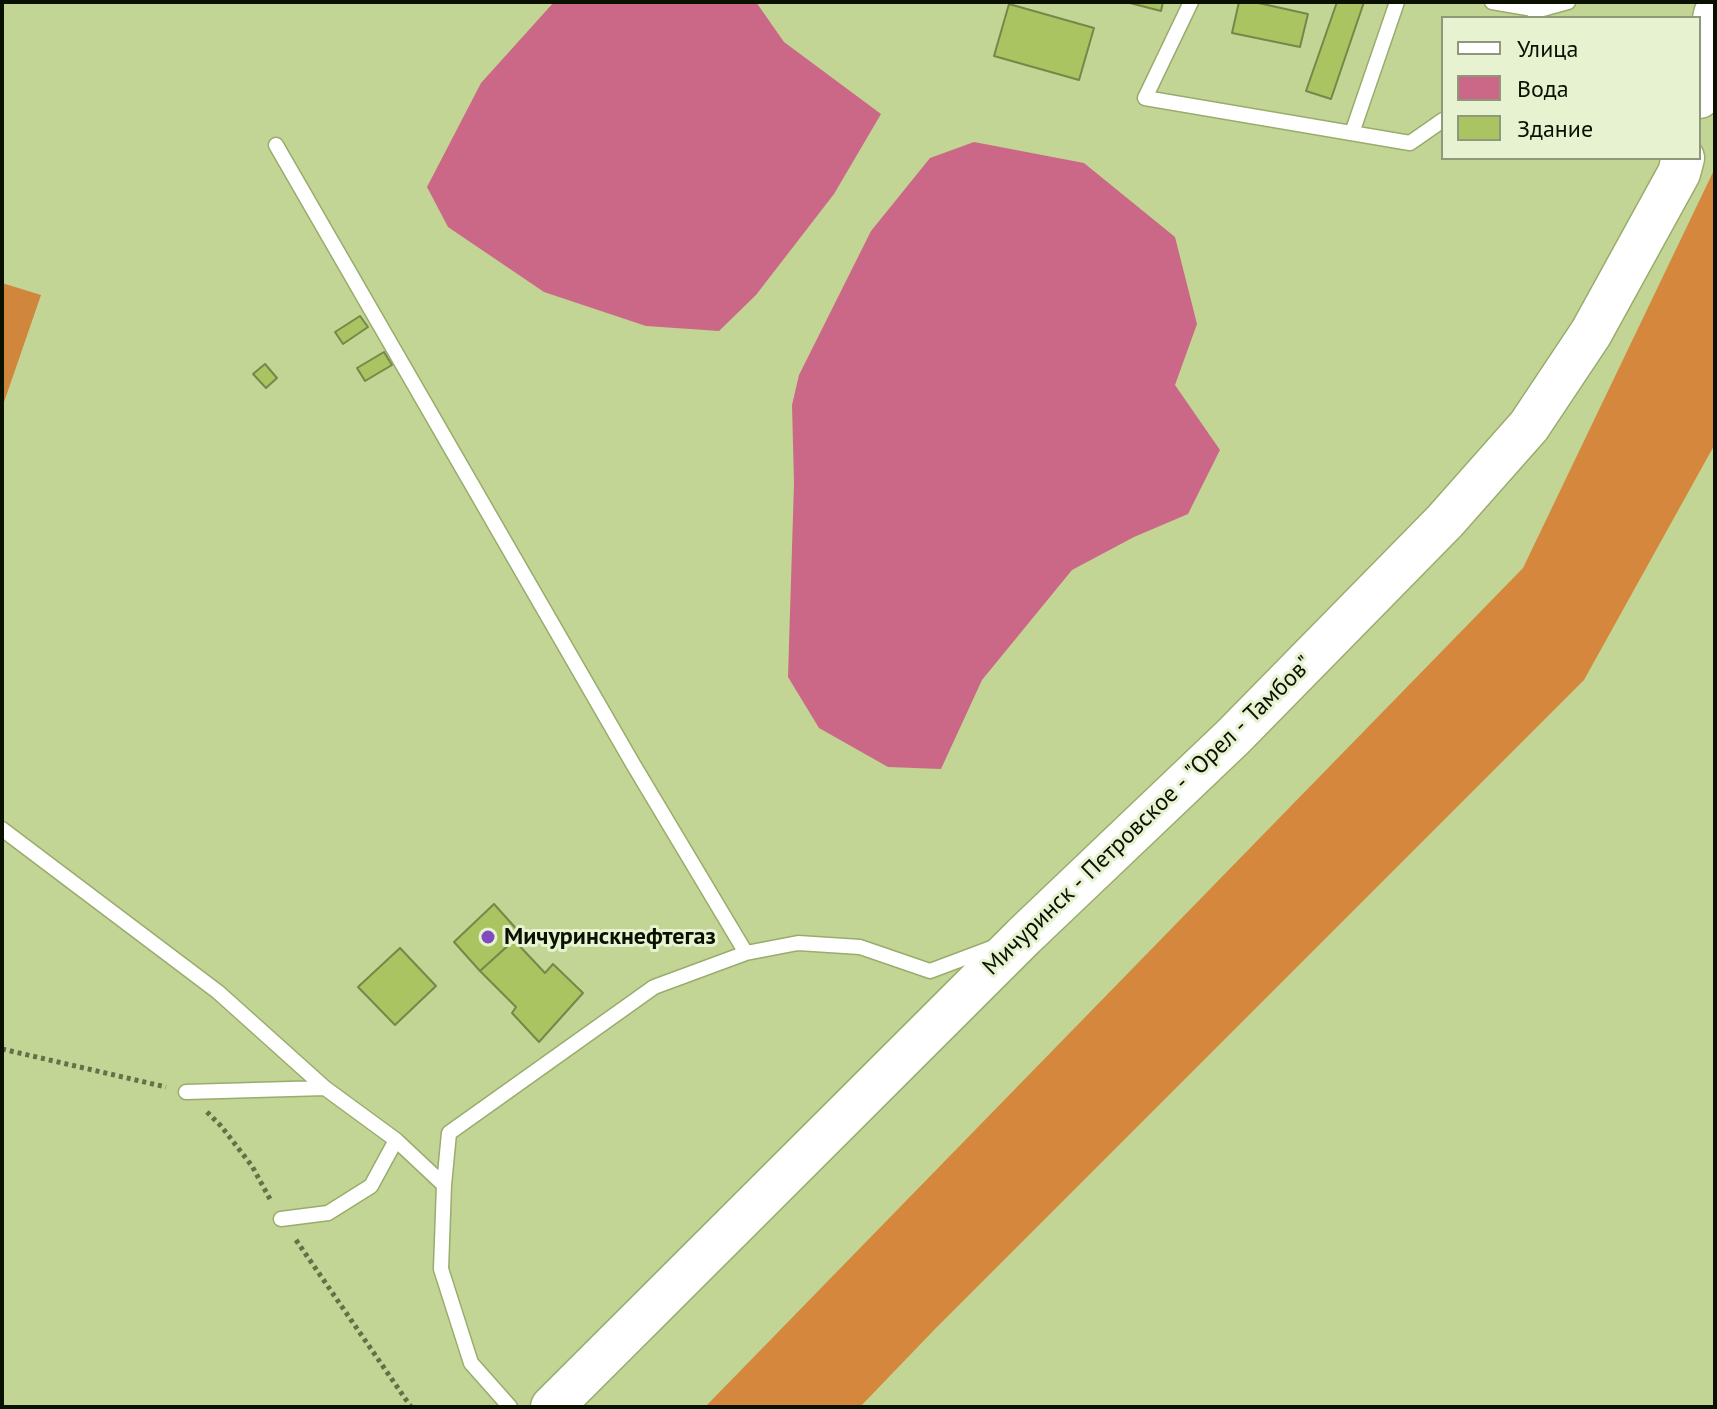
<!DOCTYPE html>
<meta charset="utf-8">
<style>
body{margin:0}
#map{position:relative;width:1717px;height:1409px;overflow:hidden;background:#c2d594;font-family:"PT Sans",sans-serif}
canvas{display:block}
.frame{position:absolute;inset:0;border:4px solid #0b1100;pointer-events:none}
.legend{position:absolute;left:1441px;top:16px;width:260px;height:144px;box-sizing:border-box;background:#e7f2d1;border:2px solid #8f987d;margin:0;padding:10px 14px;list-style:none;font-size:24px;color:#0b1100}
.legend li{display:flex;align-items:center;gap:16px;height:40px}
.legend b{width:40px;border:2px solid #8f987d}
</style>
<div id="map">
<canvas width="1717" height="1409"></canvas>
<div class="frame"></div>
<ul class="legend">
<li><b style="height:10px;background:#fff"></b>Улица</li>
<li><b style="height:22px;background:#cc6887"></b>Вода</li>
<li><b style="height:22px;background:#a9c460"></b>Здание</li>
</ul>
</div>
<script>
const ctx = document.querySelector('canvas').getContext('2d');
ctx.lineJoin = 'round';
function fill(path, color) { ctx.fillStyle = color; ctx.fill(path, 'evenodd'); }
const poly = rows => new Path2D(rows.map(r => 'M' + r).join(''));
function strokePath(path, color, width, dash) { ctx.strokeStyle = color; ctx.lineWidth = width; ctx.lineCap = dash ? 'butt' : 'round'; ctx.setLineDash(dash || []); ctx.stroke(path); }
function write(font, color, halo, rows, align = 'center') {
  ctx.font = font + ' "PT Sans",sans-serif'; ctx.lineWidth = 6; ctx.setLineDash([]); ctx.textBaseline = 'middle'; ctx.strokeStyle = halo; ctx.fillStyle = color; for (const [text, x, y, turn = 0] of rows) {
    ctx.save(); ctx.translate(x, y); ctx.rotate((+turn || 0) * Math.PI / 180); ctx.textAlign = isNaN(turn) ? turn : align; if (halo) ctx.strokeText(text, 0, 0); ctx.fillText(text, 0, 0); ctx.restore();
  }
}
const green = poly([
 [2,283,41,295,2,408]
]);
const forest = poly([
 [1715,168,1715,444,1584,680,935,1329,860,1407,705,1407,1523,568]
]);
const water = poly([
 [554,2,756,2,784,42,881,114,834,194,756,295,719,331,646,326,544,292,448,227,427,187,481,83],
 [974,142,1084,163,1175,237,1197,324,1175,385,1220,450,1188,514,1134,537,1072,570,982,680,941,769,888,767,819,728,788,677,794,483,792,405,799,375,871,231,930,158]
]);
const building = poly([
 [1126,2,1163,2,1161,11,1126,2],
 [1239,2,1254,2,1308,14,1300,47,1232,33,1239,2],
 [1337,2,1364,2,1331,99,1306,91,1337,2],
 [1009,4,1094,28,1079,80,994,56,1009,4],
 [360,316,368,327,343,344,335,332,360,316],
 [384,352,392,365,365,381,357,368,384,352],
 [265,364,277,378,266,388,253,374,265,364],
 [494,904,521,934,480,971,454,942,494,904],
 [514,940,545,973,553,964,583,993,539,1042,512,1013,516,1007,480,971,514,940],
 [400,948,436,986,395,1025,358,987,400,948]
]);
const path = poly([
 [2,1049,166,1087],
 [207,1112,221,1126,252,1166,271,1201],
 [296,1240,411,1407]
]);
const lane = poly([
 [1191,2,1145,98,1410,143,1443,120],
 [1492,2,1539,10],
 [1535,15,1539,10,1568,2],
 [1352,133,1397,2],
 [276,145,633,764,746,953],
 [2,829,218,992,325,1088,396,1140,444,1185],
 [186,1092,325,1088],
 [281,1219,328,1213,371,1186,396,1140],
 [510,1407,471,1363,441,1269,444,1185,449,1133,654,987,746,953,798,943,860,947,930,971,994,947]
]);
const secondary = poly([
 [1699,97,1715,14],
 [552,1407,1024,936,1233,737,1445,521,1529,426,1591,333,1679,173,1683,158]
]);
const markers = [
 [488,937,8,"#814ac1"]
];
const streetNames = [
 ["Мичуринск - Петровское - \"Орел - Тамбов\"",1148,816,-44]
];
const poiNames = [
 ["Мичуринскнефтегаз",504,937]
];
fill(green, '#d1863d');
fill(forest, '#d5883d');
fill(water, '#cc6887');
fill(building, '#a9c460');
strokePath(building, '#768749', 2);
strokePath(lane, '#9aac6d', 17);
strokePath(secondary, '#9aac6d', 45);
strokePath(path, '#647048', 5, [4, 4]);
strokePath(lane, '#fff', 14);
strokePath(secondary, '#fff', 42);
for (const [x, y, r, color] of markers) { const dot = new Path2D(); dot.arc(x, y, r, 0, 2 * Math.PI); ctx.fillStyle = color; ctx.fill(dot); strokePath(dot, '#e7f2d1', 3); }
write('24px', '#0b1100', '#e7f2d1', streetNames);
write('bold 24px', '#0b1100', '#e7f2d1', poiNames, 'left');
</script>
